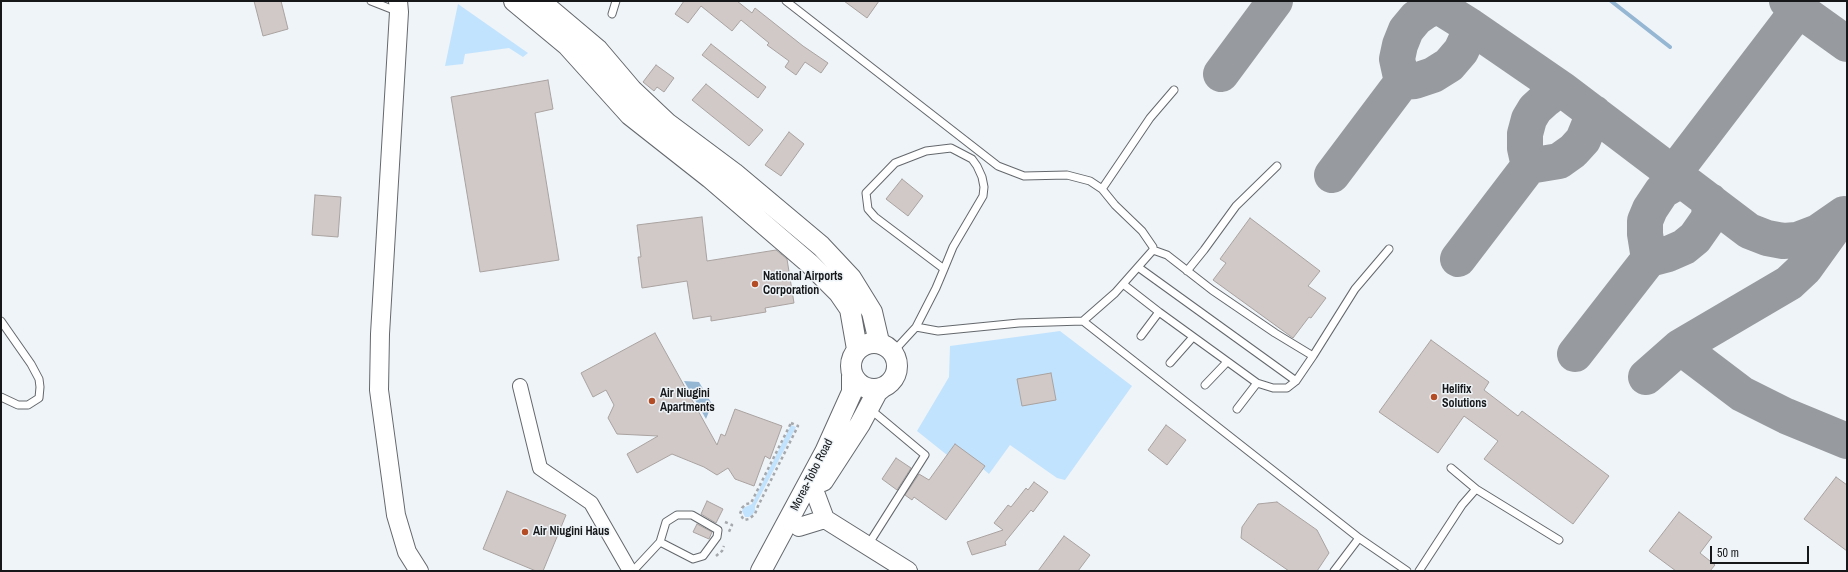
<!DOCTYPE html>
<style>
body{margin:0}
#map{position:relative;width:1848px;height:572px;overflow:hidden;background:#eff4f8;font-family:"Archivo Narrow",sans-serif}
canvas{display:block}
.frame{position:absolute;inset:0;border:2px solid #151719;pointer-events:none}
.scale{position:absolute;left:1710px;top:546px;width:99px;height:18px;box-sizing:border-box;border:2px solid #151719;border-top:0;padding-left:5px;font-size:12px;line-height:14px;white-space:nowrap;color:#151719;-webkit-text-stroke:3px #eff4f8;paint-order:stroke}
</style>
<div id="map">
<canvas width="1848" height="572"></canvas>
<div class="frame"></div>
<div class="scale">50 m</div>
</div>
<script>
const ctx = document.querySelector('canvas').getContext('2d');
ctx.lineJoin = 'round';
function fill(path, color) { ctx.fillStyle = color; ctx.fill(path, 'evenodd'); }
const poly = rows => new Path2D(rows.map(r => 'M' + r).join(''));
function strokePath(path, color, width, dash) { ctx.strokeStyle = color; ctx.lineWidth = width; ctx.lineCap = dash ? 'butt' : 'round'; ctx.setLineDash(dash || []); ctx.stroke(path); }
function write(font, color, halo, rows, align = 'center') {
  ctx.font = font + ' "Archivo Narrow",sans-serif'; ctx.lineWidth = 3; ctx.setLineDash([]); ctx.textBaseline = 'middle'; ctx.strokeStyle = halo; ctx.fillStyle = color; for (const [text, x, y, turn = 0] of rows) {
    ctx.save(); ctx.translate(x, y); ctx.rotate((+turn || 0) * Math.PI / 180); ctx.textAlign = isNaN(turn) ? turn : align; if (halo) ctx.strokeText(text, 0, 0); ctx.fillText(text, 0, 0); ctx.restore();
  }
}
const green = poly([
 [458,4,528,53,523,57,509,48,465,54,463,64,445,66],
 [1060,331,1132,386,1065,480,1057,478,1010,445,989,474,955,445,947,455,917,431,949,377,950,346],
 [791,425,796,427,755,506,755,511,752,515,749,517,745,517,742,511,743,508,752,504]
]);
const water = poly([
 [684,381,699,382,712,404,706,419]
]);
const stream = poly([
 [1611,1,1670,47]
]);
const taxiway = poly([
 [1430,1,1470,26,1563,90,1749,231,1767,238,1783,241,1797,240,1818,232,1844,214],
 [1787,1,1847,44],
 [1221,74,1275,1],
 [1402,82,1397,59,1400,45,1406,30,1416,18,1426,11,1437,6],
 [1529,166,1525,148,1525,134,1529,119,1535,109,1546,99,1554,93,1563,90],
 [1673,174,1789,22,1792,15,1792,5],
 [1332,175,1402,82,1415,81,1433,75,1449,65,1461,51,1467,38,1470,26],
 [1458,259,1529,166,1559,161,1573,151,1583,140,1594,113],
 [1649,259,1668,254,1684,247,1695,238,1709,218,1710,201],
 [1680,347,1742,394,1786,416,1847,441],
 [1575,354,1649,259,1645,234,1645,221,1650,209,1662,191,1681,180],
 [1646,377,1680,347,1789,283,1805,268,1838,222]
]);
const building = poly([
 [254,1,281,1,288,29,263,36,254,1],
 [684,1,737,1,752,13,755,8,803,46,828,63,821,73,805,62,796,75,785,67,789,61,767,45,769,43,741,20,732,31,701,6,688,23,675,14,684,1],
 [844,1,879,1,867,18,844,1],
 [711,44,766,87,758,98,702,55,711,44],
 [656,65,674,78,664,92,657,87,654,91,643,82,656,65],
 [548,80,553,109,535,113,559,260,480,272,451,97,548,80],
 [706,84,763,130,749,146,692,100,706,84],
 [789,132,804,144,781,176,765,165,789,132],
 [902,179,923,196,908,216,886,199,902,179],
 [315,195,341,197,338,237,312,235,315,195],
 [702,217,707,261,776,250,787,259,794,303,765,308,766,312,711,321,711,316,693,319,687,281,642,288,638,257,641,257,637,225,702,217],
 [1250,218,1320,271,1308,286,1326,298,1311,318,1309,317,1293,338,1213,280,1226,263,1220,259,1250,218],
 [655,333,717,445,721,434,725,436,735,409,782,426,770,459,765,456,754,486,735,479,728,468,717,475,704,467,672,454,637,473,627,454,658,436,617,434,608,418,614,405,606,390,593,397,581,373,655,333],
 [1431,340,1489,382,1484,390,1518,416,1522,411,1609,476,1573,524,1484,459,1498,441,1464,416,1438,453,1379,412,1431,340],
 [1051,373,1056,400,1022,406,1017,379,1051,373],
 [1166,425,1186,440,1167,465,1148,450,1166,425],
 [955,444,985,466,946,520,914,497,912,500,905,495,919,474,929,480,955,444],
 [896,458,911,468,897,490,882,479,896,458],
 [1836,477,1847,485,1847,551,1804,519,1836,477],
 [1034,482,1048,492,1033,512,1031,510,1005,542,1006,545,972,555,967,542,1003,530,994,523,1008,505,1011,507,1026,488,1028,490,1034,482],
 [507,491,566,515,543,571,536,571,483,549,507,491],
 [707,501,723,509,716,523,701,514,707,501],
 [1277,502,1317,530,1329,553,1317,571,1289,571,1241,538,1242,527,1258,504,1277,502],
 [1679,512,1712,537,1700,553,1715,565,1710,571,1676,571,1649,551,1679,512],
 [697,524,712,532,709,539,693,532,697,524],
 [1064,536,1090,555,1078,571,1038,571,1064,536]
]);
const path = poly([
 [791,423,798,426,758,506,755,514,749,519,744,520,740,514,742,508,746,504,751,503,791,423],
 [725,522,732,525,728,534],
 [716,556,722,551,724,546]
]);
const service = poly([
 [371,1,399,12],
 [786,1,998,166,1024,176,1067,175,1090,181,1102,189,1115,205,1142,231,1153,247,1153,250,1115,293,1083,321,1019,323,938,331,916,327],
 [612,14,616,1],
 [1102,189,1150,118,1174,90],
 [1153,250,1167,255,1212,290,1275,333,1313,356],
 [1138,267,1296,381],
 [1187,271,1204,250,1236,206,1277,166],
 [1123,284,1159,312,1257,383,1273,388,1287,388,1296,381,1313,356,1355,289,1389,249],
 [1,321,31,364,39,379,40,387,39,398,28,405,18,405,1,397],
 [1083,321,1359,538,1407,571],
 [1141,336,1159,312],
 [893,352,916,327,936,288,944,269,953,247,983,196,984,187,982,177,977,166,972,159,951,148,926,151,895,163,866,193,868,209,875,217,944,269],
 [1170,363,1193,337],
 [1205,385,1227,362],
 [1237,409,1257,383],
 [1451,468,1476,489,1559,540],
 [868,545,925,455,870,409],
 [633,571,660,542,693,559,703,556,717,537,718,530,692,515,677,515,666,522,660,542],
 [1334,571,1359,538],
 [1419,571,1462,505,1476,489]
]);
const minor = poly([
 [520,386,540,468,591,503,630,571]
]);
const tertiary = poly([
 [398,1,399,12,380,334,379,390,396,515,407,552,419,571],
 [816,495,825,519,908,571],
 [799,527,825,519]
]);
const secondary = poly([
 [514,1,567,45,630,115,710,178,810,264,839,293,850,309,857,349],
 [540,1,598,50,632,90,667,123,734,173,821,246,851,278,872,312,879,342],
 '851 366a23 23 0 1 1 46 0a23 23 0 1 1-46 0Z',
 [823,481,860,424,877,392,882,388],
 [761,571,825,452,852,392,852,376]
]);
const markers = [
 [755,284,4,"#b44d25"],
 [1434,397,4,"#b44d25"],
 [652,401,4,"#b44d25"],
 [525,532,4,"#b44d25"]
];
const poiNames = [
 ["National Airports",763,277],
 ["Corporation",763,291],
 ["Helifix",1442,390],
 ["Solutions",1442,404],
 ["Air Niugini",660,394],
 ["Apartments",660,408],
 ["Air Niugini Haus",533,532]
];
const streetNames = [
 ["Morea-Tobo Road",812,475,-63]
];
fill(green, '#c2e3fd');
fill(water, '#96b7d3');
strokePath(stream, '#96b7d3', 4);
strokePath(taxiway, '#979a9e', 36);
fill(building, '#d0c9c7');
strokePath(building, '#a9a2a0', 1);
strokePath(service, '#64686c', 9);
strokePath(minor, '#64686c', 16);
strokePath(tertiary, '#64686c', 20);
strokePath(secondary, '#64686c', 22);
strokePath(path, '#a5a9ad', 2.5, [3, 3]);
strokePath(service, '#fff', 7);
strokePath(minor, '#fff', 14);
strokePath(tertiary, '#fff', 18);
strokePath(secondary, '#fff', 20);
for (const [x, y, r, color] of markers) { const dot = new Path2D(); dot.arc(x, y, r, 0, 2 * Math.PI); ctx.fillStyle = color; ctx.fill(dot); strokePath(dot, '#eff4f8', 1.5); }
write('bold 12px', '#151719', '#eff4f8', poiNames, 'left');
write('12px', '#151719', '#eff4f8', streetNames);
</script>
